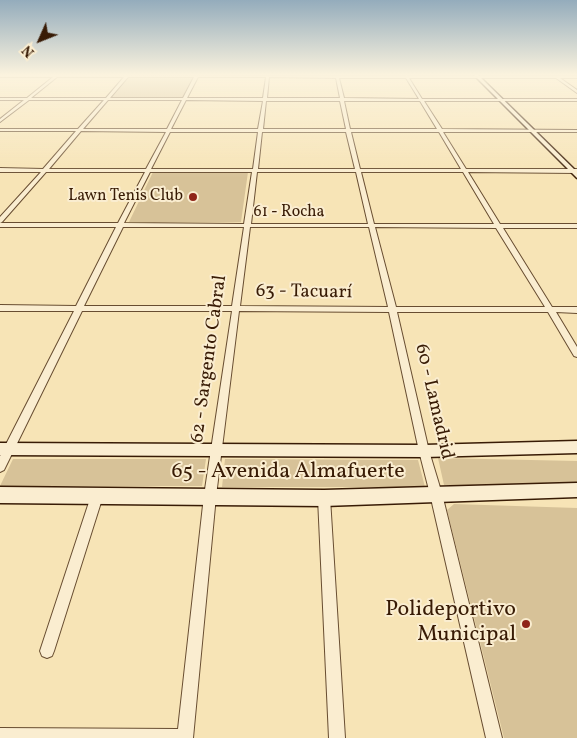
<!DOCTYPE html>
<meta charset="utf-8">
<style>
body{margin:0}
#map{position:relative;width:577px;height:738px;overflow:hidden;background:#f7e4b6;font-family:Vollkorn,serif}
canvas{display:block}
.north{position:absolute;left:15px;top:15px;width:50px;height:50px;-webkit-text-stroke:4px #faedd0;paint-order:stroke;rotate:226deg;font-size:14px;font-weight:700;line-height:20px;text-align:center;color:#381b05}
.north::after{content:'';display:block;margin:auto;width:18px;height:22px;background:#381b05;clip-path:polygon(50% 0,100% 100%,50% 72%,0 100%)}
</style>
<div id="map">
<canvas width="577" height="738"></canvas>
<div class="north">N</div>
</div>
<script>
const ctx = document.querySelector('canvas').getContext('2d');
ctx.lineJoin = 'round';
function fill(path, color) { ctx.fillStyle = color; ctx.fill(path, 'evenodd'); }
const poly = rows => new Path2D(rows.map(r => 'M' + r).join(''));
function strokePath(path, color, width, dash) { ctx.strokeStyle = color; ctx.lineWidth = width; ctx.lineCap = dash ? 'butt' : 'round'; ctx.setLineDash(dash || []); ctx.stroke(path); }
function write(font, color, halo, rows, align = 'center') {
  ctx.font = font + ' Vollkorn,serif'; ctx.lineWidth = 4; ctx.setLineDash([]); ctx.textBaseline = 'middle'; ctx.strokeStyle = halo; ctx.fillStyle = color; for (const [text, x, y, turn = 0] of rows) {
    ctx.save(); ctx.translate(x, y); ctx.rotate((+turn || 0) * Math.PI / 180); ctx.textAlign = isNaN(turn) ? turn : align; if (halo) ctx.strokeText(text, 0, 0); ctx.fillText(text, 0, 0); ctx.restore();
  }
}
const green = poly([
 [129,77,193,78,182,99,111,99],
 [153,172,248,172,241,222,129,222],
 [438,458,577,461,577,489,444,485],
 [13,459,206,459,202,486,0,486],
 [225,459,418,460,425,487,222,487],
 [454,504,577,508,577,738,504,738,447,510]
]);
const street = poly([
 [0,75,405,76,407,75,408,76,577,76,577,78,560,78,577,90,577,93,556,78,409,78,422,99,577,99,577,101,424,101,442,129,577,130,577,132,443,132,466,169,577,169,577,173,468,172,500,224,577,224,577,228,503,228,552,307,577,307,577,313,556,312,577,347,577,357,574,356,548,312,397,312,429,451,442,494,502,738,486,738,430,494,419,451,389,312,239,311,216,496,193,738,0,738,0,728,178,729,204,496,232,311,82,311,4,470,0,472,0,456,74,311,0,311,0,305,76,306,116,227,0,227,0,223,118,223,145,172,46,172,2,222,0,223,0,217,41,172,0,172,0,168,43,169,76,131,0,131,0,129,78,129,104,100,29,100,0,122,0,119,24,100,0,100,0,98,27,98,53,77,0,77,0,75],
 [57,77,124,77,106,98,31,98,57,77],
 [128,77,194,77,183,98,110,98,128,77],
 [198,77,266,77,263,98,187,98,198,77],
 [269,77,336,78,340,98,267,98,269,77],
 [339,78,406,78,419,99,344,98,339,78],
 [108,100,182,100,167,129,83,129,108,100],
 [186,100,263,101,258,129,171,129,186,100],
 [266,101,340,101,346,129,263,129,266,101],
 [344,101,420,101,437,129,350,129,344,101],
 [81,131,166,132,146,169,49,169,81,131],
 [170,132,258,132,253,169,151,169,170,132],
 [262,132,346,132,355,169,258,169,262,132],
 [351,132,439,132,461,169,360,169,351,132],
 [150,172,252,172,244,224,124,223,150,172],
 [257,172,356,172,368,224,251,224,257,172],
 [361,172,463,172,494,224,374,224,361,172],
 [123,227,244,227,232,306,84,306,123,227],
 [250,227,369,227,388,307,240,306,250,227],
 [375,227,496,228,545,307,396,307,375,227],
 [97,491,101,492,103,496,54,651,52,656,47,658,42,656,40,651,91,496,93,492,97,491],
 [324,493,328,494,330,498,345,738,329,738,318,498,320,494,324,493]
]);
const secondary = poly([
 [474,75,478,75,577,172,577,178,474,75],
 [577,441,577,453,424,457,0,455,0,443,424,445,577,441],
 [577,483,577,497,324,506,0,503,0,487,324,490,577,483]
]);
const markers = [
 [193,197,5,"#8f2418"],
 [526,624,5,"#8f2418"]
];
const farPoinames = [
 ["Lawn Tenis Club",183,197]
];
const farStreetnames = [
 ["61 - Rocha",289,213]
];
const streetNames = [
 ["63 - Tacuarí",304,293,1],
 ["62 - Sargento Cabral",210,359,-82],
 ["60 - Lamadrid",433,402,77]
];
const nearStreetnames = [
 ["65 - Avenida Almafuerte",288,473]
];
const nearPoinames = [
 ["Polideportivo",516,611],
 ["Municipal",516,636]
];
fill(green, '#d7c298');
strokePath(street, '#684d31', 2);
strokePath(secondary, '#381b05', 3);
fill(street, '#faedd0');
fill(secondary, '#faedd0');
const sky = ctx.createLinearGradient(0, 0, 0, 178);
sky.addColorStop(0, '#94acbc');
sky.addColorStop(0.42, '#fbf3de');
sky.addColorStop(1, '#fbf3de00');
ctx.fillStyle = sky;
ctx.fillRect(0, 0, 577, 178);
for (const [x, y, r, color] of markers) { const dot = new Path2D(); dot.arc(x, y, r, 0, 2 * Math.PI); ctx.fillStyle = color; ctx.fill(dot); strokePath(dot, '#faedd0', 2); }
write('16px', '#381b05', '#faedd0', farPoinames, 'right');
write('16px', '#381b05', '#faedd0', farStreetnames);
write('19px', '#381b05', '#faedd0', streetNames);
write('22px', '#381b05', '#faedd0', nearStreetnames);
write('22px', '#381b05', '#faedd0', nearPoinames, 'right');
</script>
